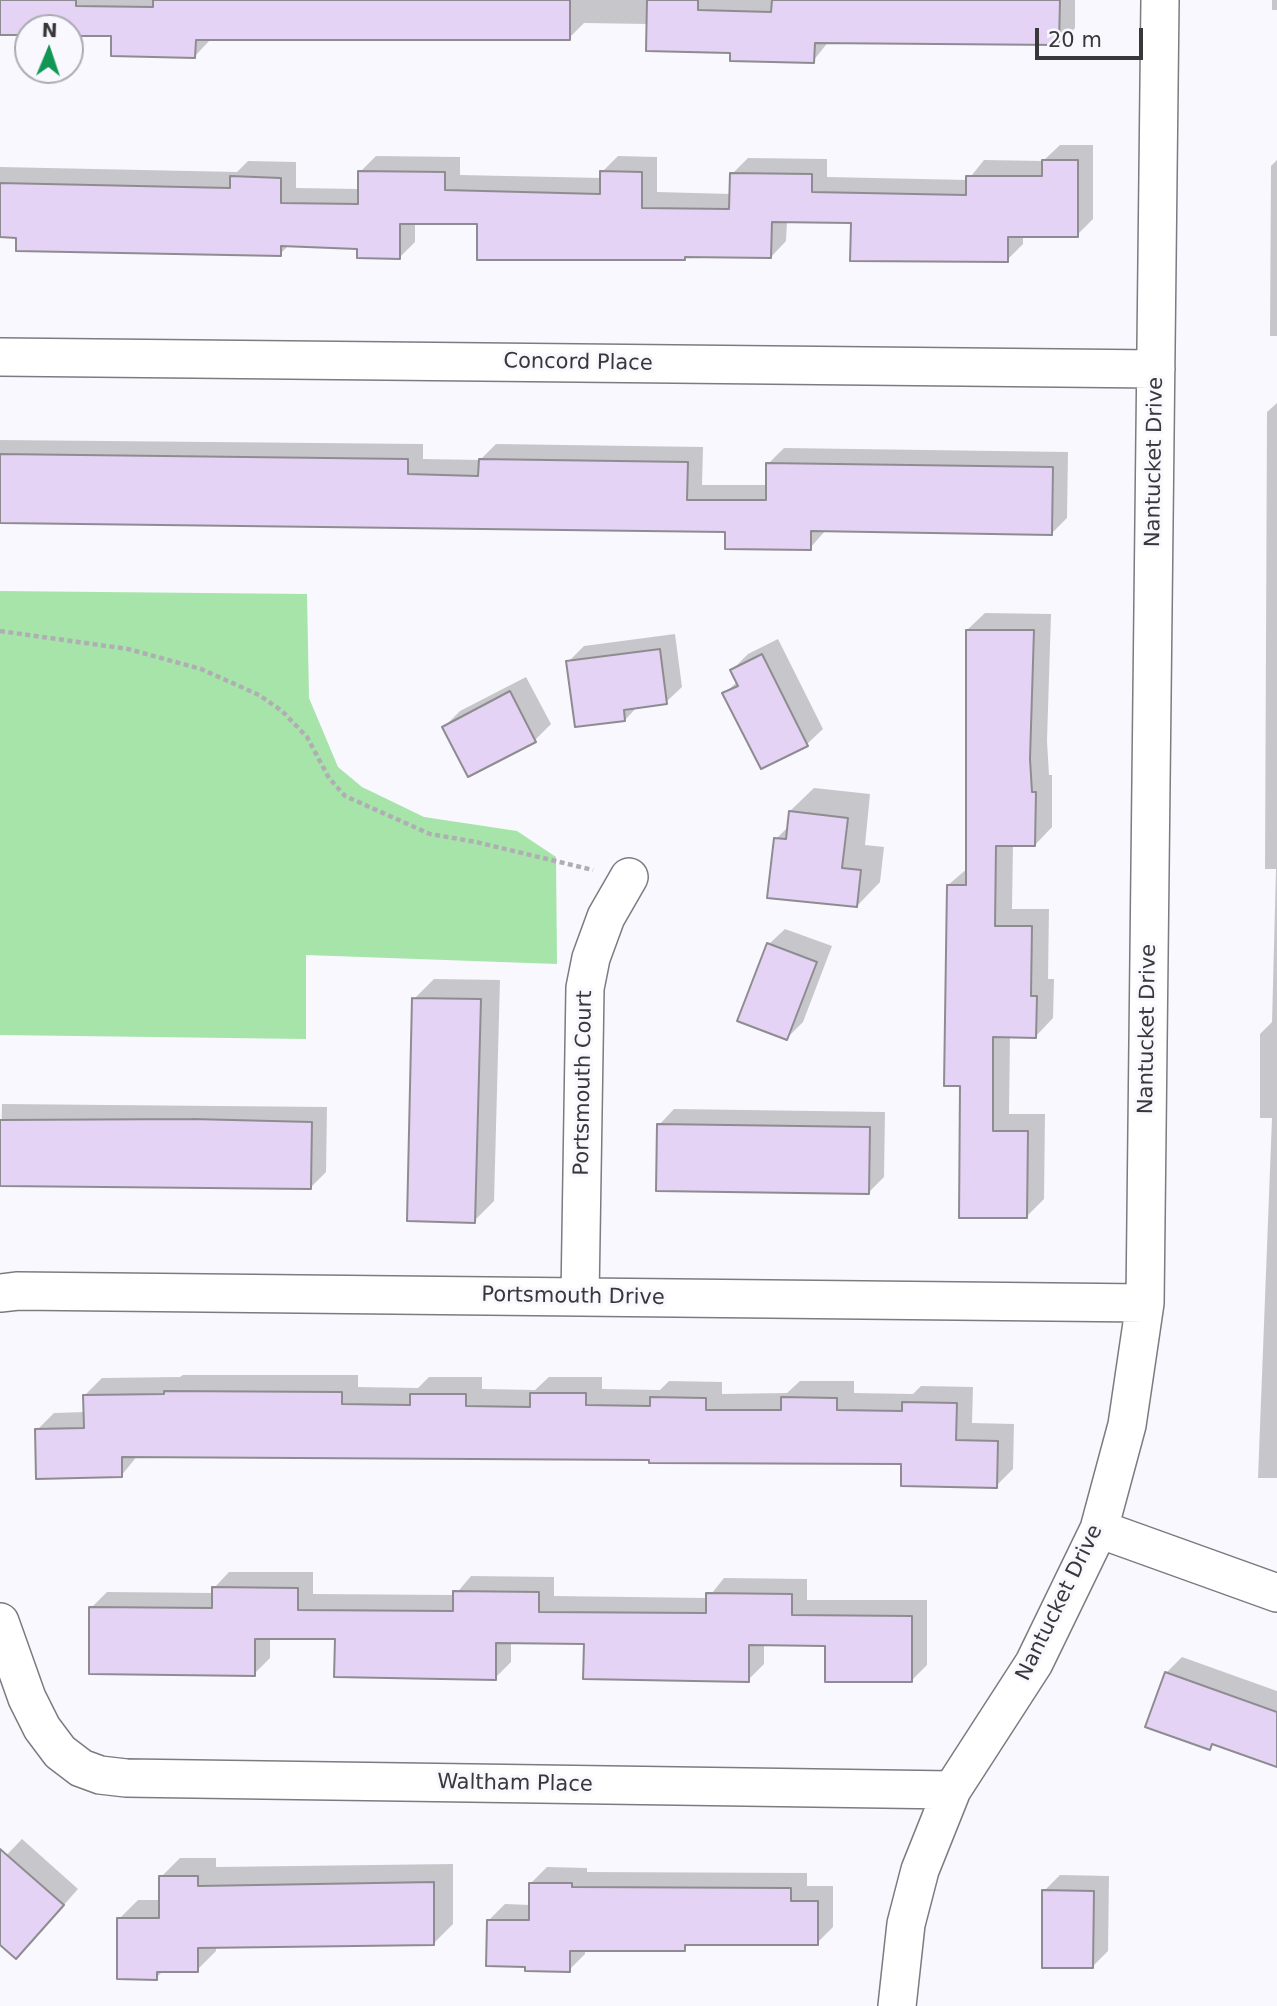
<!DOCTYPE html>
<style>
body{margin:0}
#map{position:relative;width:1277px;height:2006px;overflow:hidden;background:#f8f8fe;font-family:"DejaVu Sans",sans-serif}
canvas{display:block}
.north{position:absolute;left:14px;top:14px;width:70px;height:70px;box-sizing:border-box;background:#f8f8fe;border:2px solid #ababb0;border-radius:50%;rotate:2deg;font-size:19px;font-weight:700;line-height:28px;text-align:center;color:#38383a}
.north::after{content:'';display:block;margin:auto;width:24px;height:32px;background:#129655;clip-path:polygon(50% 0,100% 100%,50% 72%,0 100%)}
.scale{position:absolute;left:1035px;top:28px;width:108px;height:32px;box-sizing:border-box;border:4px solid #38383a;border-top:0;padding-left:9px;font-size:21px;line-height:24px;white-space:nowrap;color:#38383a;-webkit-text-stroke:5px #f8f8fe;paint-order:stroke}
</style>
<div id="map">
<canvas width="1277" height="2006"></canvas>
<div class="north">N</div>
<div class="scale">20 m</div>
</div>
<script>
const ctx = document.querySelector('canvas').getContext('2d');
ctx.lineJoin = 'round';
function fill(path, color) { ctx.fillStyle = color; ctx.fill(path, 'evenodd'); }
const poly = rows => new Path2D(rows.map(r => 'M' + r).join(''));
function strokePath(path, color, width, dash) { ctx.strokeStyle = color; ctx.lineWidth = width; ctx.lineCap = dash ? 'butt' : 'round'; ctx.setLineDash(dash || []); ctx.stroke(path); }
function write(font, color, halo, rows, align = 'center') {
  ctx.font = font + ' "DejaVu Sans",sans-serif'; ctx.lineWidth = 6; ctx.setLineDash([]); ctx.textBaseline = 'middle'; ctx.strokeStyle = halo; ctx.fillStyle = color; for (const [text, x, y, turn = 0] of rows) {
    ctx.save(); ctx.translate(x, y); ctx.rotate((+turn || 0) * Math.PI / 180); ctx.textAlign = isNaN(turn) ? turn : align; if (halo) ctx.strokeText(text, 0, 0); ctx.fillText(text, 0, 0); ctx.restore();
  }
}
const green = poly([
 [0,591,307,594,309,698,338,767,362,787,424,817,517,831,556,857,557,964,306,955,306,1039,0,1035]
]);
const shadow = poly([
 [0,0,1075,0,1075,28,1059,44,829,41,813,61,731,51,648,24,584,23,569,38,211,39,195,56,113,34,70,34,70,28,28,28,28,33,0,33],
 [1272,0,1277,0,1277,10,1272,10],
 [1060,145,1093,145,1093,219,1077,235,1023,235,1023,244,1007,260,853,221,787,221,786,241,771,257,478,258,479,223,415,222,415,242,399,258,359,247,289,245,280,254,0,235,0,167,237,172,248,161,296,162,296,188,360,189,360,172,376,156,460,157,460,175,602,178,602,172,618,156,657,157,657,192,731,194,732,174,748,158,827,159,827,177,968,180,984,160,1043,161],
 [1277,160,1277,336,1270,336,1271,166],
 [1277,403,1277,1478,1258,1478,1272,1118,1260,1118,1260,1034,1272,1022,1276,869,1265,869,1267,412],
 [0,440,423,444,423,459,480,460,496,444,703,447,702,485,767,485,768,464,784,448,1068,452,1067,518,1051,534,826,530,810,548,727,530,0,521],
 [985,613,1051,614,1047,741,1049,775,1052,775,1052,827,1035,845,1013,844,1012,909,1049,909,1048,979,1054,979,1053,1018,1036,1036,1010,1035,1009,1114,1045,1114,1044,1199,1026,1217,962,1084,948,885,968,868,967,630],
 [675,634,682,687,666,702,638,706,625,720,568,662,584,646],
 [778,639,823,729,807,744,762,767,724,694,738,681,732,670,748,654],
 [526,677,551,724,535,740,469,775,444,727,460,711],
 [814,788,870,794,865,845,884,847,880,882,857,906,776,839,789,826,790,811],
 [785,929,832,946,803,1022,787,1038,769,944],
 [434,979,500,980,494,1201,474,1221,414,999],
 [2,1104,327,1107,326,1172,311,1187,0,1185],
 [674,1109,885,1112,884,1177,869,1192,659,1125],
 [183,1375,358,1375,358,1387,418,1388,429,1377,482,1377,482,1389,535,1390,549,1377,602,1377,602,1389,660,1390,669,1381,722,1382,722,1394,787,1393,800,1381,854,1381,854,1393,913,1394,921,1386,973,1387,972,1423,1014,1424,1013,1469,996,1486,903,1463,138,1455,121,1476,37,1430,54,1413,85,1412,85,1395,102,1378,180,1377],
 [229,1572,313,1572,313,1594,455,1595,471,1576,554,1577,554,1596,708,1598,724,1578,807,1579,807,1600,927,1600,927,1665,911,1681,827,1644,764,1644,764,1664,748,1680,585,1642,511,1642,511,1662,495,1678,336,1638,270,1637,270,1658,254,1674,91,1608,107,1592,214,1593,214,1588],
 [1182,1657,1277,1691,1277,1765,1215,1743,1210,1748,1166,1673],
 [22,1839,78,1889,32,1941,0,1943,0,1862],
 [180,1858,216,1858,216,1867,453,1864,453,1924,434,1943,216,1946,216,1951,197,1970,164,1970,156,1978,119,1919,138,1900,161,1900,161,1877],
 [547,1867,587,1868,587,1872,807,1873,807,1886,833,1886,833,1927,817,1943,690,1943,684,1949,585,1949,585,1954,569,1970,527,1965,489,1920,505,1904,530,1905,531,1883],
 [1060,1875,1109,1876,1108,1951,1092,1967,1044,1891]
]);
const building = poly([
 [0,0,76,0,76,6,153,7,153,0,570,0,570,40,196,40,195,58,111,56,111,36,70,36,70,28,28,28,28,35,0,35,0,0],
 [647,0,698,0,698,10,771,12,772,0,1060,0,1059,45,815,43,814,63,730,61,730,53,646,51,647,0],
 [1042,160,1078,160,1078,237,1008,237,1008,262,850,261,851,223,772,222,771,258,685,257,685,260,477,260,477,224,400,224,400,259,357,258,357,249,281,246,281,256,16,251,16,238,0,237,0,183,230,188,230,176,281,178,281,203,358,204,358,171,445,172,445,190,600,194,600,171,642,172,642,208,729,209,730,173,812,174,812,192,966,195,966,176,1042,176,1042,160],
 [0,454,408,459,408,474,478,476,479,459,688,462,687,500,766,500,766,463,1053,467,1052,535,811,531,811,550,725,549,725,532,0,523,0,454],
 [966,630,1034,630,1030,759,1032,792,1036,792,1035,846,996,846,995,926,1032,926,1031,996,1037,996,1036,1038,993,1037,993,1131,1028,1131,1027,1218,959,1218,960,1086,944,1086,947,885,966,885,966,630],
 [660,649,667,704,624,710,625,721,575,727,566,661,660,649],
 [762,654,808,746,761,769,722,693,738,686,730,670,762,654],
 [510,691,536,742,468,777,442,727,510,691],
 [789,811,848,818,842,868,861,870,857,907,767,898,774,838,786,839,789,811],
 [767,943,817,962,787,1040,737,1021,767,943],
 [412,998,481,999,475,1223,407,1221,412,998],
 [192,1119,312,1122,311,1189,0,1186,0,1120,192,1119],
 [657,1124,870,1127,869,1194,656,1191,657,1124],
 [164,1391,342,1392,342,1404,410,1405,410,1394,466,1394,466,1406,530,1407,530,1393,586,1393,586,1405,650,1406,650,1397,706,1398,706,1410,781,1410,781,1397,837,1398,837,1410,902,1411,902,1402,957,1403,956,1440,998,1441,997,1488,901,1486,901,1464,649,1463,649,1460,122,1457,122,1477,36,1479,35,1429,84,1428,83,1395,164,1394,164,1391],
 [212,1587,298,1588,298,1610,453,1611,453,1591,539,1592,539,1612,706,1613,706,1593,792,1594,792,1615,912,1616,912,1682,825,1682,825,1646,749,1645,749,1682,583,1679,584,1644,496,1643,496,1680,334,1677,335,1639,255,1639,255,1676,89,1674,89,1607,212,1608,212,1587],
 [1165,1672,1277,1712,1277,1767,1212,1744,1210,1750,1145,1727,1165,1672],
 [0,1849,64,1905,16,1959,0,1945,0,1849],
 [159,1876,198,1876,198,1886,434,1882,434,1945,198,1948,198,1972,157,1972,157,1980,117,1979,117,1918,159,1918,159,1876],
 [529,1883,572,1883,572,1887,791,1888,791,1901,818,1901,818,1945,685,1945,685,1951,570,1951,570,1972,525,1971,525,1967,486,1966,487,1920,529,1920,529,1883],
 [1042,1890,1094,1891,1093,1968,1042,1968,1042,1890]
]);
const path = poly([
 [0,631,128,649,201,669,259,695,282,711,307,737,329,778,345,796,430,834,476,842,593,870]
]);
const street = poly([
 [0,357,1156,369],
 [0,1293,18,1291,1145,1303],
 [580,1297,585,988,591,958,606,917,629,877],
 [1099,1529,1277,1593],
 [0,1622,27,1698,42,1728,60,1752,81,1768,100,1775,126,1778,952,1790],
 [897,2006,906,1924,920,1870,952,1790,1034,1663,1099,1529,1127,1425,1145,1303,1160,0]
]);
const streetNames = [
 ["Concord Place",578,363,1],
 ["Nantucket Drive",1155,462,-89],
 ["Nantucket Drive",1148,1029,-89],
 ["Portsmouth Court",584,1083,-89],
 ["Portsmouth Drive",573,1297,1],
 ["Nantucket Drive",1060,1603,-64],
 ["Waltham Place",515,1784,1]
];
fill(green, '#a7e4a9');
fill(shadow, '#0003');
fill(building, '#e4d3f4');
strokePath(building, '#8e8c90', 2);
strokePath(street, '#7b7b80', 40);
strokePath(path, '#afafb3', 4.5, [5, 3.5]);
strokePath(street, '#fff', 37);
write('21px', '#38383a', '#f8f8fe', streetNames);
</script>
